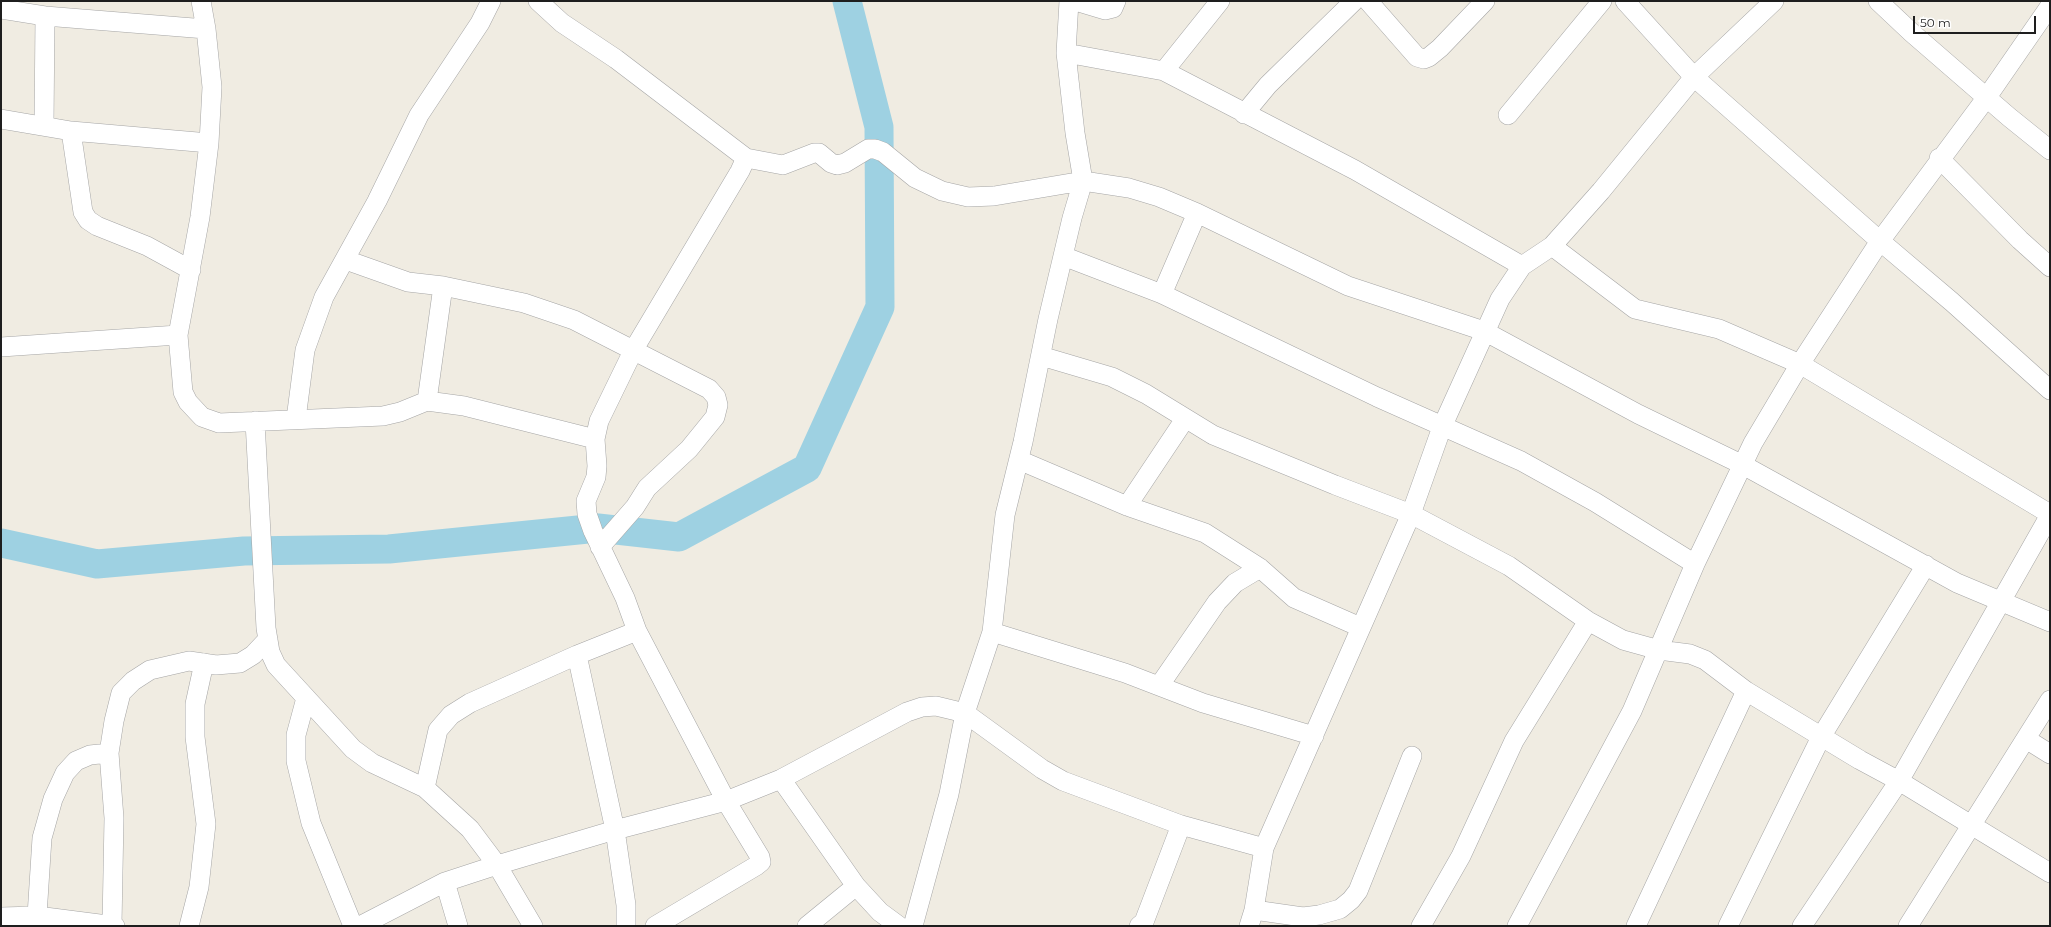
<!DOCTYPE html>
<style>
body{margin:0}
#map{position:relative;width:2051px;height:927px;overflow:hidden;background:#f0ece2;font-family:Montserrat,sans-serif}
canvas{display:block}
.frame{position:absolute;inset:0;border:2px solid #1e1e1e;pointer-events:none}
.scale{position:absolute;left:1913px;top:16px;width:123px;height:18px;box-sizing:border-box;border:2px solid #1e1e1e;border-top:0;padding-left:5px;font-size:12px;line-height:14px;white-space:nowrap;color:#1e1e1e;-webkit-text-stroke:3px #fff;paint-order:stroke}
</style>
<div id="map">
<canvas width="2051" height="927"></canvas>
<div class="frame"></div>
<div class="scale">50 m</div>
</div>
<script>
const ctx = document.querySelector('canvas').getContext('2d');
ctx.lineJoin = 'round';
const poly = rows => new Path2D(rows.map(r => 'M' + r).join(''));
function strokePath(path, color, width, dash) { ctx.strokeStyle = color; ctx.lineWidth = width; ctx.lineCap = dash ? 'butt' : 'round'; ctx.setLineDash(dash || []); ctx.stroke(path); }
const river = poly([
 [1,543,97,564,244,551,389,549,598,528,679,537,807,468,880,307,879,127,847,1]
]);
const minor = poly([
 [201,1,206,29,212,87,209,143,200,217,178,335,183,392,188,402,202,417,219,423,383,416,400,412,427,401,464,406,595,439],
 [538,1,562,23,616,59,746,158,783,165,814,153,819,153,831,163,837,165,845,163,868,149,875,149,883,152,915,178,942,191,968,197,994,196,1083,181,1129,188,1159,197,1197,213,1348,286,1484,331,1638,414,1743,465,1957,583,2050,622],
 [1075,1,1105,10,1113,8,1116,1],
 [1368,1,1417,57,1424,59,1429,57,1440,48,1485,1],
 [1625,1,1694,77,1880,241,1952,302,2050,390],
 [1878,1,1912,33,2009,117,2050,150],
 [1,9,45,16,206,29],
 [1066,53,1164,71,1355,170,1522,266],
 [1164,71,1220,1],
 [1244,114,1268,85,1354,1],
 [1508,115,1602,1],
 [1,119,71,131,209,143],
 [44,126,45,16],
 [71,131,83,212,88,220,97,226,147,246,191,270],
 [1939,158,2020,240,2050,267],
 [1552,246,1635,309,1719,329,1800,364,2050,514],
 [1063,256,1162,294,1377,397,1521,461,1595,502,1695,564],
 [346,260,408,282,443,286,524,303,574,320,709,389,716,397,718,405,715,417,689,449,647,488,635,507,600,547],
 [1162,294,1197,213],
 [1,347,178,335],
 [1041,356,1112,377,1146,394,1213,435,1335,485,1411,514,1509,566,1588,621,1623,640,1659,650,1690,654,1705,660,1746,691,1860,760,1899,781,2050,873],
 [427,401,443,286],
 [296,419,305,350,324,297,377,201,419,115,480,23,491,1],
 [255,421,266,628,270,652,276,665,353,749,372,763,425,788,470,829,497,865,533,926],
 [1019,460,1127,506,1205,533,1260,568,1294,598,1360,627],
 [1127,506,1185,419],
 [992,632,1125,673,1203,703,1314,736],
 [577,655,615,830,626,905,626,926],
 [1159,686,1217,602,1235,583,1260,568],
 [306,698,296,735,296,761,311,823,353,926],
 [2026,739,2050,754],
 [781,779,856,886,880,912,899,926],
 [425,788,438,730,451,715,470,703,577,655,637,631],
 [445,882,458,926],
 [1254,910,1303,917,1319,915,1340,909,1351,900,1358,891,1412,756],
 [1,917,37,916,115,926],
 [112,925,114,818,109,753,114,721,121,693,133,681,150,670,189,661,216,665,240,663,253,655,268,639],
 [38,926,37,916,42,838,53,799,65,773,76,761,90,755,109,753],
 [189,926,199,887,206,824,195,737,195,704,204,663],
 [360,926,445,882,497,865,615,830,726,801,781,779,907,712,922,707,936,706,965,713,1042,769,1063,781,1181,825,1264,848],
 [655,926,756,866,761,862,760,857,726,801,637,631,625,598,593,531,587,514,586,501,596,477,597,466,595,439,599,421,634,349,740,171,746,158],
 [807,926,856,886],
 [913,926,949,794,965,713,992,632,1005,515,1023,442,1048,319,1072,218,1083,181,1075,133,1066,53,1069,1],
 [1139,926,1144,922,1181,825],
 [1249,926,1254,910,1264,848,1411,514,1442,427,1500,299,1522,266,1552,246,1601,191,1694,77,1774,1],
 [1421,926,1461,856,1514,741,1588,621],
 [1517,926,1632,711,1695,564,1753,443,1800,364,1880,241,1987,97,2050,6],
 [1636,926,1746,691],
 [1728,926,1821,737,1926,565],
 [1802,926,1899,781,2050,515],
 [1908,926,2050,700]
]);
strokePath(river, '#9ed1e2', 29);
strokePath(minor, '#a5a5a5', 20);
strokePath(minor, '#fff', 19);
</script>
